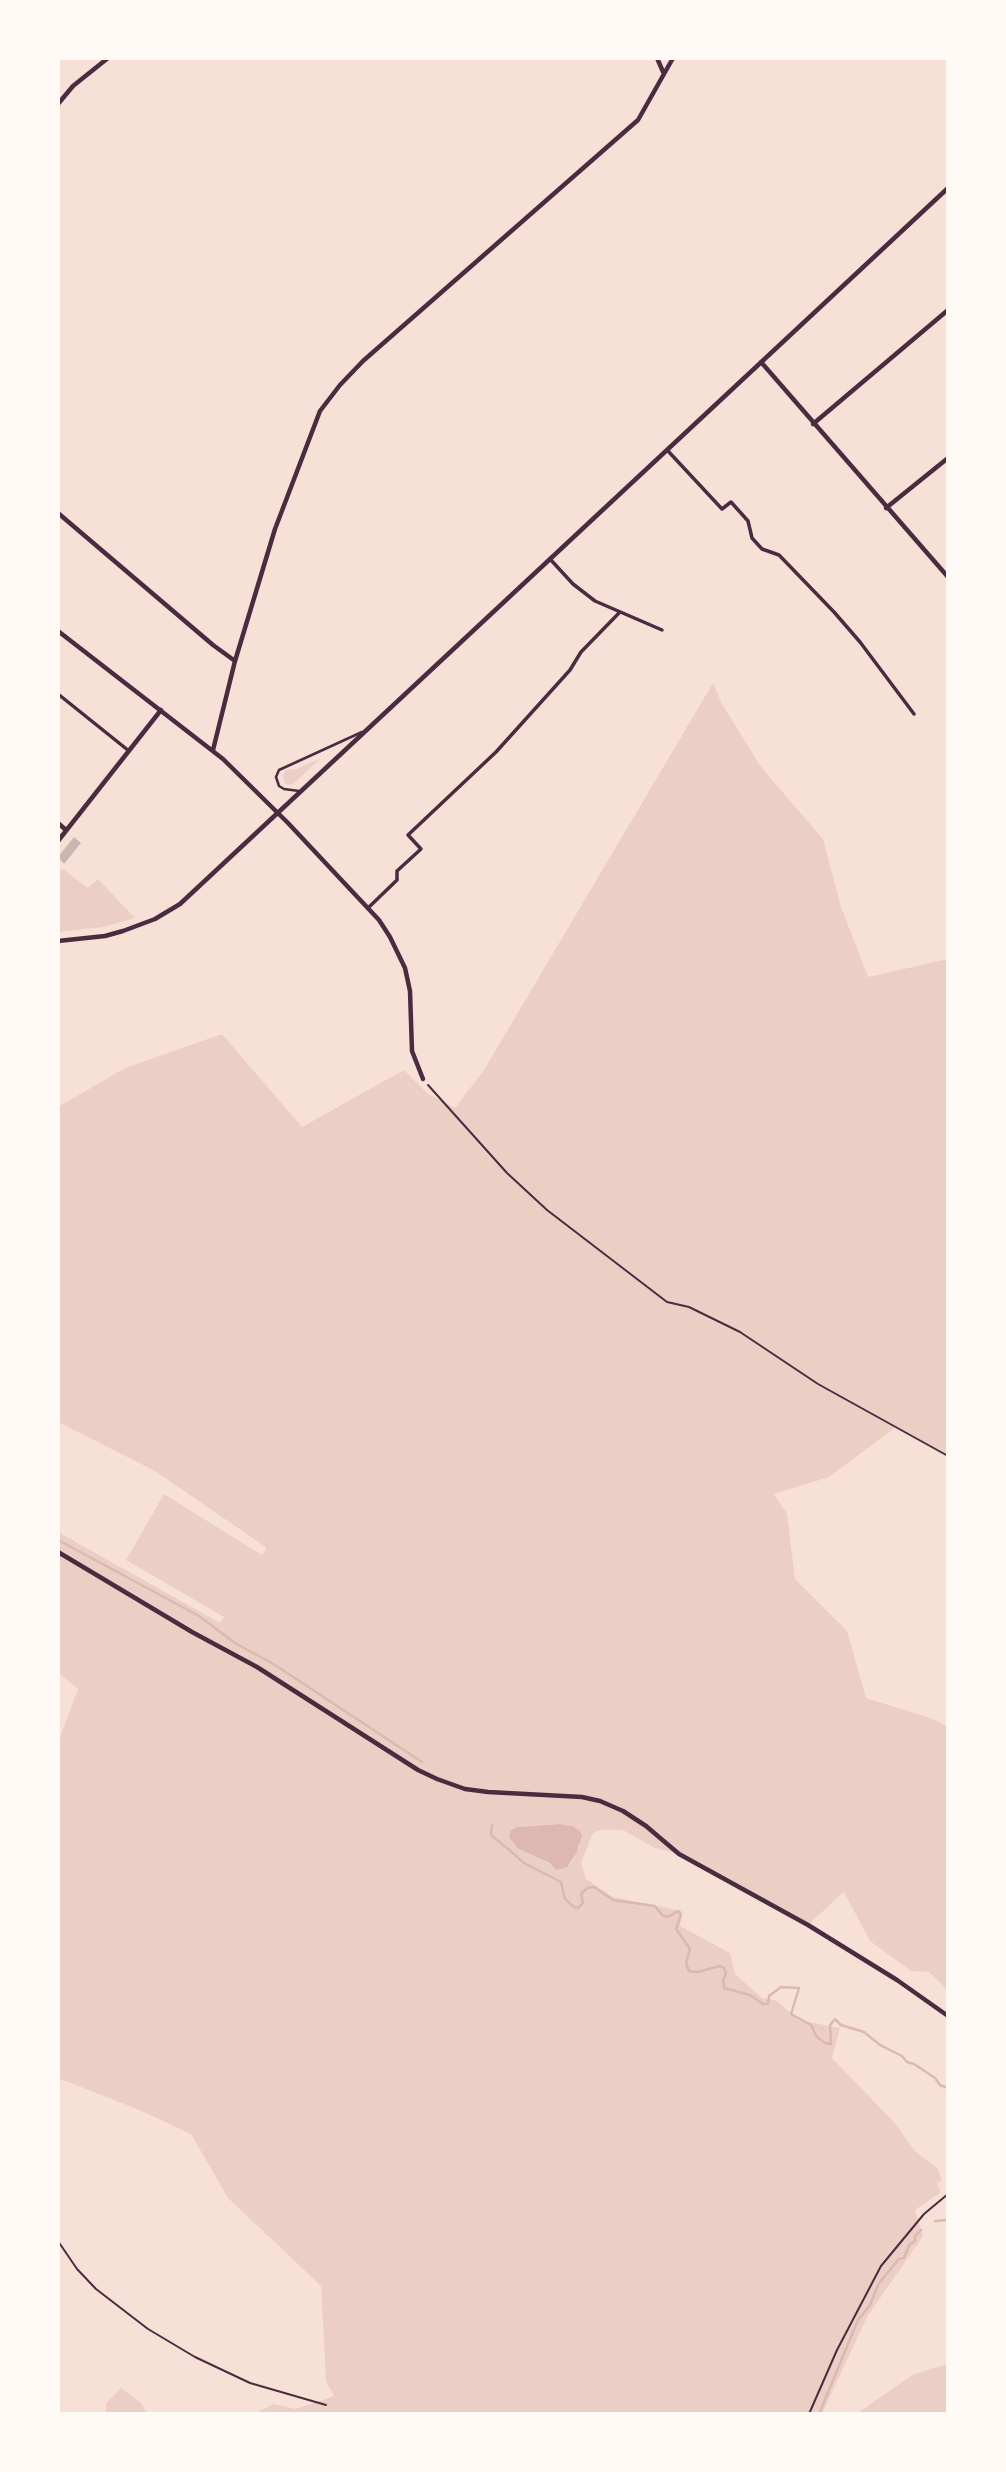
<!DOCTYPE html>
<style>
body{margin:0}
#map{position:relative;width:1006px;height:2472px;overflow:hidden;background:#f7e1d7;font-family:Manrope,sans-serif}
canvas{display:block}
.frame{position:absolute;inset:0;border:60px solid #fffaf5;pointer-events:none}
</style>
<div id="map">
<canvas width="1006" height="2472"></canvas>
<div class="frame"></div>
</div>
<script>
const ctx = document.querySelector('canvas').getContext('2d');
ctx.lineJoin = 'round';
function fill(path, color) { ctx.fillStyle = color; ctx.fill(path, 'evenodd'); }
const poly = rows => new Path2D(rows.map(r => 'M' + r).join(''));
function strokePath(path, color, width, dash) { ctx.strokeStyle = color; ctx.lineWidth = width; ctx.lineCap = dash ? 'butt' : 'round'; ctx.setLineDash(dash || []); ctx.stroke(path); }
const green = poly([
 [713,683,722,704,761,767,823,839,841,907,868,977,948,959,948,1456,896,1427,829,1477,774,1494,787,1514,795,1579,847,1631,866,1698,933,1719,948,1727,948,1990,929,1972,911,1971,870,1941,844,1892,808,1925,679,1854,655,1848,623,1830,600,1830,593,1833,581,1863,586,1879,613,1897,682,1911,680,1926,730,1953,735,1974,762,1998,776,2000,798,2020,840,2028,832,2058,893,2121,916,2152,938,2169,942,2180,937,2183,941,2192,915,2210,923,2236,867,2317,822,2414,253,2414,274,2404,296,2409,334,2396,326,2381,321,2286,228,2198,191,2134,137,2109,58,2078,58,1742,78,1689,58,1673,58,1532,220,1623,224,1617,126,1560,164,1494,262,1555,267,1548,155,1471,58,1422,58,1107,125,1068,222,1034,302,1127,404,1070,427,1093,455,1108,484,1070],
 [559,1824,577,1828,580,1845,572,1862,556,1870,542,1858,517,1848,509,1837,510,1831,524,1826],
 [321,758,293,784,288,785,284,782,283,775,286,770,296,769],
 [58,868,61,870,63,869,88,888,98,879,135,918,103,927,58,932],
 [948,2364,948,2414,856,2414,914,2374],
 [121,2388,141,2403,147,2414,106,2414,106,2403]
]);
const water = poly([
 [559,1824,573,1826,580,1831,582,1836,576,1854,567,1867,556,1870,548,1862,517,1848,509,1837,510,1831,517,1827]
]);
const stream = poly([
 [58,1540,199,1616,235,1643,275,1665,422,1762],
 [492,1825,491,1835,507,1848,524,1863,561,1882,565,1899,574,1907,578,1908,583,1903,581,1894,587,1888,594,1887,613,1900,655,1906,662,1915,668,1917,678,1911,681,1915,676,1929,690,1949,686,1963,689,1971,698,1972,720,1966,724,1968,726,1973,723,1981,724,1988,750,1995,763,2004,768,2004,769,1996,781,1987,799,1988,791,2014,811,2025,817,2037,825,2043,831,2044,830,2025,835,2019,841,2025,864,2032,880,2045,902,2056,907,2062,914,2064,935,2078,940,2085,948,2088],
 [935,2221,948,2220],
 [819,2414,858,2320,870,2305,879,2283,899,2259,904,2258,909,2245,915,2241,915,2236,921,2230]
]);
const building = poly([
 [74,837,81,843,64,864,58,857]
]);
const path = poly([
 [428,1085,507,1173,547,1210,667,1302,689,1307,740,1332,818,1384,948,1456],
 [58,2241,77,2269,96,2289,148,2329,195,2357,250,2383,326,2405],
 [809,2414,837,2350,881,2266,924,2214,948,2194]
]);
const service = poly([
 [299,791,284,789,279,786,276,777,279,770,362,732]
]);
const pedestrian = poly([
 [668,451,722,509,731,502,748,521,752,538,762,549,779,555,834,612,860,642,914,714],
 [550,559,573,584,595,601,662,630],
 [58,694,129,751],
 [368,908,397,880,397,871,421,849,408,835,496,752,570,670,581,652,619,613]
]);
const minor = poly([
 [657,58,664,74],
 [58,104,73,86,108,58],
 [761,362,948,577],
 [813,424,948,310],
 [886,508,948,458],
 [58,513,213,645,235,661],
 [58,631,223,759,288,823,379,920,390,937,405,968,410,991,412,1051,423,1079],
 [213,750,235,661,275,529,320,411,340,385,363,361,638,120,673,58],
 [58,823,66,830],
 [58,841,161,710],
 [58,941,105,936,123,931,155,919,180,904,948,188],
 [58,1552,192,1632,257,1667,418,1770,437,1779,465,1789,488,1792,582,1797,600,1801,623,1811,646,1826,679,1854,808,1925,897,1980,948,2016]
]);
fill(green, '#ebcfc5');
fill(water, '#dcb8b0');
strokePath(stream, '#dcb8b0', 2.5);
fill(building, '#ccb4b1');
strokePath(path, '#4a2c40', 2);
strokePath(service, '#4a2c40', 2.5);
strokePath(pedestrian, '#4a2c40', 3.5);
strokePath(minor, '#4a2c40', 4.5);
</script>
